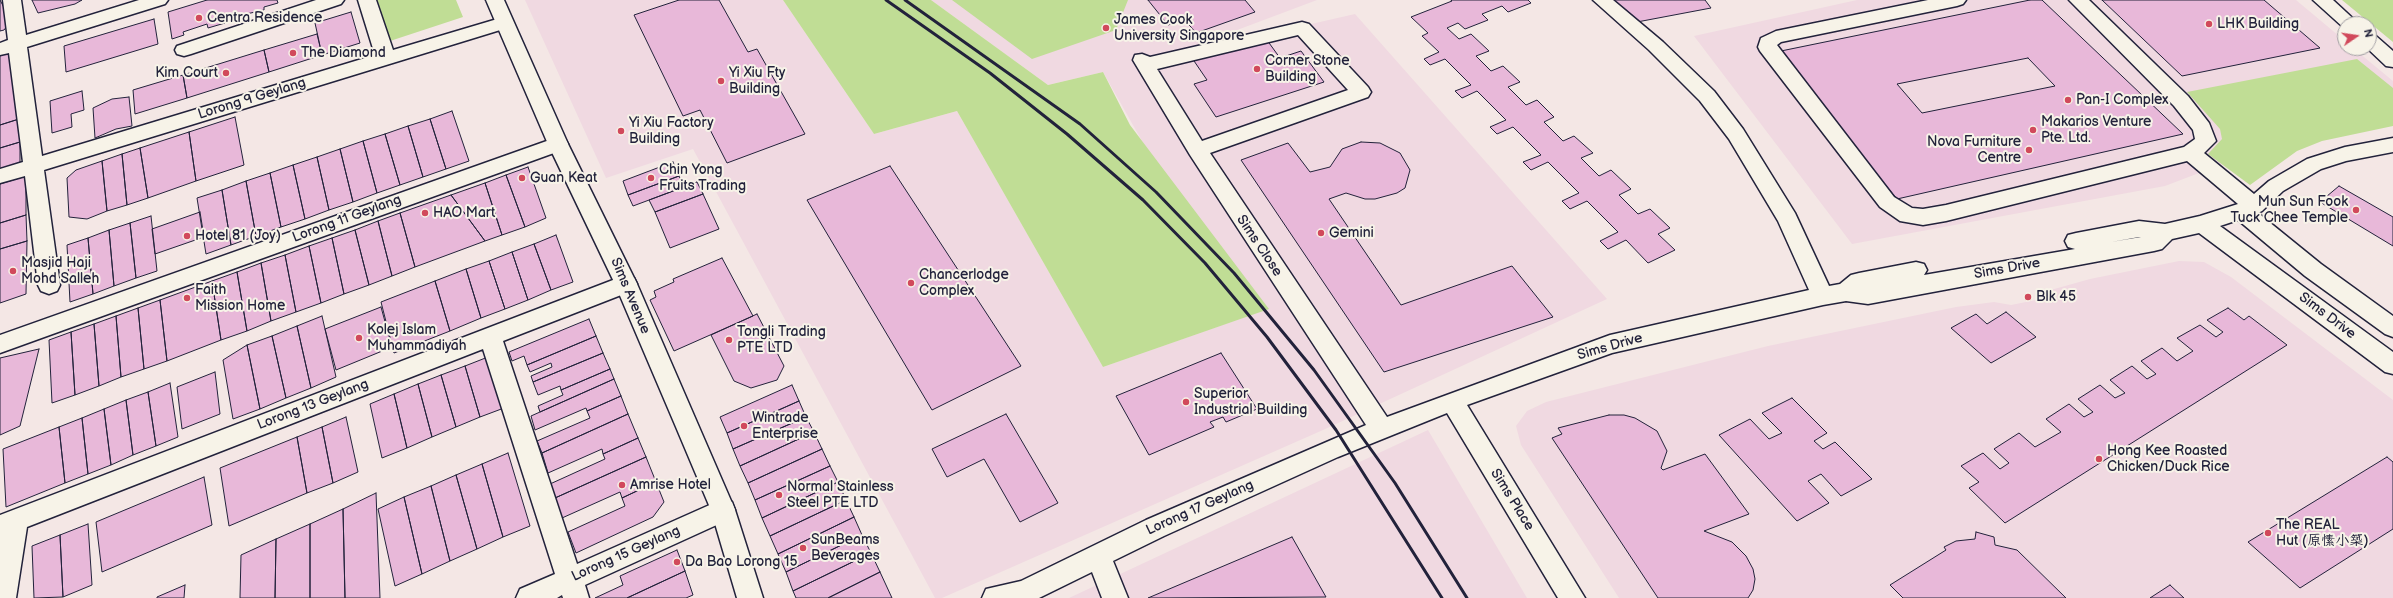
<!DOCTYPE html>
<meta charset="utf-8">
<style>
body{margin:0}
#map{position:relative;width:2393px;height:598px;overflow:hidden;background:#f4e7e5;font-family:"Balsamiq Sans",sans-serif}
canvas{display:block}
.north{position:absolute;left:2337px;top:16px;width:40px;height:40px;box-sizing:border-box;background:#f7f3e8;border:1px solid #a29fa3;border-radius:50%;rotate:77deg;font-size:11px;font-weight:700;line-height:16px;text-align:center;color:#22223b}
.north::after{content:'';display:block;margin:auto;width:14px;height:18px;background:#d1495b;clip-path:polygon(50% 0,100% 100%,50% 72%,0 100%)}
</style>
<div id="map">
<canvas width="2393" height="598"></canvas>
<div class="north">N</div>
</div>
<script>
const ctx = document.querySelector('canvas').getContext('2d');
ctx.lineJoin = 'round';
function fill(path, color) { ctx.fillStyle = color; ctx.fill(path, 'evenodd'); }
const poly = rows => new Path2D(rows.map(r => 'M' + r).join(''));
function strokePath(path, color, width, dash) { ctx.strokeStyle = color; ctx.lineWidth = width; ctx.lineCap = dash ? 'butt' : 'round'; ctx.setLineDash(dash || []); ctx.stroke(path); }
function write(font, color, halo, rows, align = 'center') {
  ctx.font = font + ' "Balsamiq Sans","LXGW WenKai TC",sans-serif'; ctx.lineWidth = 4; ctx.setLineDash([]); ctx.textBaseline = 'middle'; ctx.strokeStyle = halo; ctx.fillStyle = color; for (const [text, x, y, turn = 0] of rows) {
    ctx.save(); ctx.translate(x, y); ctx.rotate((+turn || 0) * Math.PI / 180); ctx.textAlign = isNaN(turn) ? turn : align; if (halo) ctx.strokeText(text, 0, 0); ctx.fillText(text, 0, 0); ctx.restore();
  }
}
const built = poly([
 [525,0,783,0,874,134,957,111,1103,367,1242,318,1103,72,1048,85,931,0,1317,0,1168,56,1136,64,1355,14,1607,299,1323,430,942,598,935,598,693,149,606,178],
 [1857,0,2296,0,2345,41,2345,48,2353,48,2393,81,2393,99,2165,186,1852,244,1694,36],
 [2179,261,2204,262,2231,277,2393,400,2393,598,1619,598,1521,445,1516,426,1527,411,1546,402,1768,346,1956,307,1994,302,2011,305,2041,299,2040,293,2090,279],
 [1428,430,1527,598,1069,598]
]);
const green = poly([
 [374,0,456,0,463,17,387,42],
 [783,0,931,0,1048,85,1103,72,1130,125,1269,309,1103,367,957,111,874,134],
 [952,0,1128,0,1116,30,1032,59],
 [2342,0,2393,0,2393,42],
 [2357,59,2393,88,2393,126,2322,141,2297,151,2250,185,2208,154,2222,139,2220,129,2187,92]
]);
const building = poly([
 [0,0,11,21,4,30,0,31,0,0],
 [32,0,82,0,75,4,38,13,32,0],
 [207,0,277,0,278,3,264,7,264,10,224,19,225,23,208,28,207,24,183,32,184,35,172,39,168,12,207,0],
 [679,0,719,0,748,52,757,49,805,134,727,163,700,110,683,116,634,15,679,0],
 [1148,0,1245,0,1255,12,1196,33,1185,20,1168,25,1148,0],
 [1451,0,1528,0,1531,3,1508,12,1502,6,1482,14,1488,20,1465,29,1458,23,1447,28,1459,39,1471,34,1489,51,1476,56,1491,71,1503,66,1520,82,1508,87,1526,105,1537,100,1554,117,1544,122,1563,141,1574,136,1593,153,1581,158,1599,176,1611,170,1631,189,1619,195,1638,214,1650,209,1670,228,1658,234,1675,250,1648,263,1626,240,1608,249,1600,241,1618,232,1587,201,1570,209,1562,201,1579,193,1548,162,1531,170,1523,162,1541,155,1513,127,1497,134,1490,127,1506,120,1477,91,1462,98,1455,91,1471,85,1445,59,1430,65,1424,59,1439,52,1422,36,1428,33,1411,17,1452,1,1451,0],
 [1612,0,1705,0,1711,8,1637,22,1612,0],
 [2030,0,2042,0,2183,134,1897,199,1776,52,2030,0],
 [2028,58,2055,86,1922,113,1897,84,2028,58],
 [2102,0,2264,0,2320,48,2182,76,2102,0],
 [351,12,360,43,322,55,315,23,351,12],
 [154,19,158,44,66,72,64,46,154,19],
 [317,34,322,55,269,72,264,50,317,34],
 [1264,36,1280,58,1301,51,1324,82,1216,117,1194,84,1207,80,1192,58,1264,36],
 [16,48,19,119,0,125,0,53,16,48],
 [264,50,269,72,187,98,183,75,264,50],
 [183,75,187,98,135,114,133,90,183,75],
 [82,91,84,110,71,114,72,127,52,133,50,101,82,91],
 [129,97,132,126,116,129,95,138,93,108,112,99,129,97],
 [452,111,469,161,446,169,430,119,452,111],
 [235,117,244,165,196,181,189,132,235,117],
 [19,119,20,142,0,148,0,125,19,119],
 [430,119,446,169,423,177,408,126,430,119],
 [408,126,423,177,400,185,385,134,408,126],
 [189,132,196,181,148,198,140,148,189,132],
 [385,134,400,185,377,193,363,141,385,134],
 [363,141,377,193,353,202,340,149,363,141],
 [20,142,20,169,0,174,0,148,20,142],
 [1361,142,1380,143,1400,153,1410,170,1405,188,1397,193,1375,199,1365,199,1346,193,1329,199,1401,305,1512,266,1553,317,1384,372,1241,160,1288,143,1310,172,1330,167,1342,149,1361,142],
 [140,148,148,198,127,205,122,154,140,148],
 [340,149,353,202,329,210,317,157,340,149],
 [122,154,127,205,107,211,102,161,122,154],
 [317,157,329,210,305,219,293,165,317,157],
 [102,161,107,211,87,219,69,217,67,178,76,170,102,161],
 [673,162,679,176,628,195,623,181,673,162],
 [293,165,305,219,281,227,270,173,293,165],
 [890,166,1021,366,932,410,807,200,890,166],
 [528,167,546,218,525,227,506,175,528,167],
 [270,173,281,227,256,236,246,181,270,173],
 [506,175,525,227,502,235,485,183,506,175],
 [26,176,26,215,0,223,0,184,26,176],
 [679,176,684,187,633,206,628,195,679,176],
 [246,181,256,236,231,245,222,190,246,181],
 [697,182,703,194,655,212,649,200,697,182],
 [485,183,502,235,485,241,451,195,485,183],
 [2339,186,2393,217,2393,246,2320,202,2339,186],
 [222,190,231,245,206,254,197,198,222,190],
 [703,194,719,229,670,248,655,212,703,194],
 [451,195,485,241,415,267,400,213,451,195],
 [200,212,204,237,155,254,152,229,200,212],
 [400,213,415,267,392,276,378,221,400,213],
 [26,215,27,241,0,249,0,223,26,215],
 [151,216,157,271,136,278,130,223,151,216],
 [378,221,392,276,369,285,355,230,378,221],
 [130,223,136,278,114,286,109,230,130,223],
 [109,230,114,286,93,294,88,238,109,230],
 [355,230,369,285,344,294,332,238,355,230],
 [556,235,573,282,551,290,534,244,556,235],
 [88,238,93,294,70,302,67,245,88,238],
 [332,238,344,294,321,303,309,246,332,238],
 [27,241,26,294,0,303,0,249,27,241],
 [534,244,551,290,528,300,512,252,534,244],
 [309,246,321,303,296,312,285,255,309,246],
 [512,252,528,300,505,309,489,261,512,252],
 [285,255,296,312,271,321,261,263,285,255],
 [722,258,753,316,674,351,650,300,656,297,654,291,674,282,673,279,722,258],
 [489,261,505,309,481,318,466,269,489,261],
 [261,263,271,321,247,331,237,272,261,263],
 [466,269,481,318,450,331,435,281,466,269],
 [237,272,247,331,221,340,212,281,237,272],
 [212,281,221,340,167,361,160,300,212,281],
 [435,281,450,331,394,353,381,302,435,281],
 [160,300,167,361,144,369,138,308,160,300],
 [381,307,392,347,336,370,325,329,381,307],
 [138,308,144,369,121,377,116,316,138,308],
 [2228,308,2244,320,2249,316,2287,345,2005,523,1969,488,1979,482,1961,466,1983,453,2000,469,2009,463,1994,449,2019,433,2035,447,2061,432,2046,419,2069,404,2084,417,2093,412,2078,399,2100,385,2115,398,2125,393,2110,380,2132,366,2147,379,2156,374,2141,361,2162,348,2177,361,2193,351,2177,338,2200,325,2216,337,2223,332,2207,320,2228,308],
 [2006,312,2036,337,1991,363,1951,328,1976,314,1987,324,2006,312],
 [757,314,784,366,777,380,751,388,734,381,711,335,757,314],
 [116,316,121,377,99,386,94,324,116,316],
 [322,316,336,377,311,388,297,326,322,316],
 [589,319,596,336,527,365,524,356,512,361,509,352,589,319],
 [94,324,99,386,75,395,71,332,94,324],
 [297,326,311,388,286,398,272,336,297,326],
 [71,332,75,395,52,403,49,340,71,332],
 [272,336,286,398,260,409,247,345,272,336],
 [596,336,603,353,533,382,531,376,552,367,551,363,530,372,527,365,596,336],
 [247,345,260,409,233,419,223,360,247,345],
 [39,349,20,426,0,435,0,358,39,349],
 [603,353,610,369,561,390,560,386,538,395,533,382,603,353],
 [1221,353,1257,409,1226,422,1223,417,1210,422,1214,427,1149,455,1116,396,1221,353],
 [488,357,504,408,480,417,465,366,488,357],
 [465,366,480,417,456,427,441,375,465,366],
 [610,369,614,379,540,412,538,406,563,395,561,390,610,369],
 [215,372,220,414,182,429,177,387,215,372],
 [441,375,456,427,432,437,418,384,441,375],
 [614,379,621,396,587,411,586,408,535,430,531,416,614,379],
 [170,383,178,437,156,446,148,392,170,383],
 [418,384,432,437,407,448,394,394,418,384],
 [792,385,799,401,727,433,720,417,792,385],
 [148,392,156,446,133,455,126,400,148,392],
 [394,394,407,448,382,458,370,404,394,394],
 [621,396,628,414,542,453,537,441,590,418,587,411,621,396],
 [1792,398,1827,433,1814,441,1823,449,1835,442,1872,479,1841,496,1821,474,1808,481,1829,503,1797,521,1719,435,1750,419,1769,439,1782,433,1762,413,1792,398],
 [126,400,133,455,111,465,104,409,126,400],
 [799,401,806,417,733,449,727,433,799,401],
 [104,409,111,465,88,474,82,418,104,409],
 [628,414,638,438,603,454,602,449,548,473,542,453,628,414],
 [1006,414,1058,503,1020,522,984,459,947,477,932,449,1006,414],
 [1609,415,1624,415,1635,418,1657,431,1667,451,1661,468,1663,470,1705,454,1749,514,1704,531,1732,542,1746,556,1753,569,1755,579,1753,590,1748,598,1658,598,1552,438,1562,434,1558,428,1609,415],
 [346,417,358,472,333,483,322,427,346,417],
 [806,417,814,432,740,466,733,449,806,417],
 [82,418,88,474,65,483,59,427,82,418],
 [59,427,65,483,6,507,3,449,59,427],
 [322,427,333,483,307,493,297,437,322,427],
 [814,432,822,449,748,483,740,466,814,432],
 [297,437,307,493,229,526,220,468,297,437],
 [638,438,646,457,555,498,550,484,605,459,603,454,638,438],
 [822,449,830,466,755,500,748,483,822,449],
 [508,453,530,526,503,537,482,464,508,453],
 [646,457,656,482,622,498,620,492,562,518,555,498,646,457],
 [2387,457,2393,462,2393,529,2300,588,2248,542,2387,457],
 [482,464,503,537,477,549,456,475,482,464],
 [830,466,838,482,762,518,755,500,830,466],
 [456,475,477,549,450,561,431,486,456,475],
 [204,477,212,525,102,572,96,522,204,477],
 [656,482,664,502,653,517,576,553,568,532,625,506,622,498,656,482],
 [838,482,846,500,770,536,762,518,838,482],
 [431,486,450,561,422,574,404,497,431,486],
 [376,493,380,598,345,598,343,509,376,493],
 [404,497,422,574,395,586,378,509,404,497],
 [846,500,854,517,778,554,770,536,846,500],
 [343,509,345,598,310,598,310,524,343,509],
 [854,517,862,535,786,572,778,554,854,517],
 [88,524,92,585,63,597,60,535,88,524],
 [310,524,310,598,275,598,276,539,310,524],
 [1976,532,1994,537,1995,545,2017,550,2066,598,1903,598,1890,585,1946,550,1944,547,1956,541,1975,539,1976,532],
 [60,535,63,597,34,598,32,546,60,535],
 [862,535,871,553,793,591,786,572,862,535],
 [1292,537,1326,597,1148,598,1292,537],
 [276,539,275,598,240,598,241,555,276,539],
 [677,550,685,571,627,598,595,598,623,585,620,576,677,550],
 [871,553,880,572,828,598,796,598,793,591,871,553],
 [685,571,693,595,686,598,627,598,685,571],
 [880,572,892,598,828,598,880,572],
 [185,585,184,598,157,598,157,597,185,585],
 [2170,585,2184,598,2150,598,2170,585]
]);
const minor = poly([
 [3,0,21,0,26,35,139,0,168,0,165,4,27,47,42,156,375,55,358,0,376,0,393,50,504,17,510,19,513,23,510,27,44,170,60,285,57,291,49,294,41,291,38,285,25,176,0,183,0,169,23,162,9,53,0,55,0,43,8,40,3,0],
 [316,0,344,0,341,4,191,54,184,56,177,54,175,50,177,46,316,0],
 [1593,0,1613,0,1663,42,1714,91,1743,129,1795,213,1829,286,1840,284,1851,275,1859,273,1916,262,1924,264,1927,270,1924,275,2075,249,2068,247,2065,241,2068,235,2076,233,2139,221,2165,224,2200,216,2238,204,2187,161,1946,221,1923,225,1900,221,1880,207,1760,51,1758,47,1761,38,1776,31,1928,0,1966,0,1963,4,1957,6,1781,42,1777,45,1894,197,1912,208,1923,209,1946,205,2184,147,2195,139,2193,130,2174,106,2069,0,2089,0,2188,96,2209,123,2216,141,2204,153,2254,194,2269,181,2307,159,2345,147,2393,138,2393,152,2346,161,2321,169,2283,191,2262,211,2258,213,2321,264,2393,316,2393,337,2385,334,2305,276,2238,220,2220,226,2393,352,2393,374,2385,372,2199,233,2172,239,2162,249,2154,251,1868,304,1846,301,1823,305,1612,353,1467,405,1585,598,1558,598,1447,413,1338,457,1164,536,1113,561,1128,598,1102,598,1092,572,1039,598,982,598,986,589,1021,581,1146,520,1366,425,1190,155,1133,60,1135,55,1142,54,1150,57,1302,22,1309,24,1368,87,1371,92,1368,97,1210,153,1387,417,1610,335,1809,290,1778,221,1729,139,1700,101,1649,50,1593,0],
 [1298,35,1348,90,1202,141,1157,69,1298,35],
 [2139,237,2141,237,2111,242,2139,237],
 [2313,0,2333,0,2359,24,2345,24,2344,28,2313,0],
 [2369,34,2376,36,2393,51,2393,67,2386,66,2367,48,2369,48,2369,34],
 [558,137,565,139,568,144,565,149,0,353,0,335,558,137],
 [626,275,634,278,637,284,634,290,503,341,577,564,723,499,732,502,735,510,732,518,585,585,589,598,563,598,562,595,557,598,516,598,520,589,555,574,483,349,27,527,16,598,0,598,0,515,626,275]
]);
const major = poly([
 [486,0,504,0,568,144,637,284,735,510,763,598,737,598,711,510,676,427,615,284,548,144,486,0]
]);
const rail = poly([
 [886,0,990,73,1067,134,1143,200,1205,263,1267,337,1336,430,1442,598],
 [905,0,1080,124,1156,192,1234,273,1314,370,1395,483,1467,598]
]);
const markers = [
 [199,18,4,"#d1495b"],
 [2209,24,4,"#d1495b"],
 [1106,28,4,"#d1495b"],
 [293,53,4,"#d1495b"],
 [1257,69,4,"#d1495b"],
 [226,73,4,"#d1495b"],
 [721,81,4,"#d1495b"],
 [2068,100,4,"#d1495b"],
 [2033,130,4,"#d1495b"],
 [621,131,4,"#d1495b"],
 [2029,150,4,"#d1495b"],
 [522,178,4,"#d1495b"],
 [651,178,4,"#d1495b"],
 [2356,210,4,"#d1495b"],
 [425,213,4,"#d1495b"],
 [1321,233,4,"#d1495b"],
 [187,236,4,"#d1495b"],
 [13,271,4,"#d1495b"],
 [911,283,4,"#d1495b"],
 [2028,297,4,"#d1495b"],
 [187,298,4,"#d1495b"],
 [359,338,4,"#d1495b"],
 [729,340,4,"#d1495b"],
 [1186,402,4,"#d1495b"],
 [744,426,4,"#d1495b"],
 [2099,459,4,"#d1495b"],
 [622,485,4,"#d1495b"],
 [779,495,4,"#d1495b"],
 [2268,533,4,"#d1495b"],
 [803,548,4,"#d1495b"],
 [677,562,4,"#d1495b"]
];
const poiNames = [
 ["Centra Residence",207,18],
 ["James Cook",1114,20],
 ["University Singapore",1114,36],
 ["LHK Building",2217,24],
 ["The Diamond",301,53],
 ["Corner Stone",1265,61],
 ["Building",1265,77],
 ["Kim Court",218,73,"right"],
 ["Yi Xiu Fty",729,73],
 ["Building",729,89],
 ["Pan-I Complex",2076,100],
 ["Makarios Venture",2041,122],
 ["Pte. Ltd.",2041,138],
 ["Yi Xiu Factory",629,123],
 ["Building",629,139],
 ["Nova Furniture",2021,142,"right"],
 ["Centre",2021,158,"right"],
 ["Chin Yong",659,170],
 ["Fruits Trading",659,186],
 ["Guan Keat",530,178],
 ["Mun Sun Fook",2348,202,"right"],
 ["Tuck Chee Temple",2348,218,"right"],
 ["HAO Mart",433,213],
 ["Gemini",1329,233],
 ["Hotel 81 (Joy)",195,236],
 ["Masjid Haji",21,263],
 ["Mohd Salleh",21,279],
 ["Chancerlodge",919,275],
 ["Complex",919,291],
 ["Faith",195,290],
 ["Mission Home",195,306],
 ["Blk 45",2036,297],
 ["Kolej Islam",367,330],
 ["Muhammadiyah",367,346],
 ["Tongli Trading",737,332],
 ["PTE LTD",737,348],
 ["Superior",1194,394],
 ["Industrial Building",1194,410],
 ["Wintrade",752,418],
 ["Enterprise",752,434],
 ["Hong Kee Roasted",2107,451],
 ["Chicken/Duck Rice",2107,467],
 ["Amrise Hotel",630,485],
 ["Normal Stainless",787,487],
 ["Steel PTE LTD",787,503],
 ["The REAL",2276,525],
 ["Hut (原愫小築)",2276,541],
 ["SunBeams",811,540],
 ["Beverages",811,556],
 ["Da Bao Lorong 15",685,562]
];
const streetNames = [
 ["Lorong 9 Geylang",252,99,-17],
 ["Lorong 11 Geylang",347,219,-20],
 ["Sims Close",1259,246,56],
 ["Sims Drive",2007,269,-10],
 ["Sims Avenue",630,296,67],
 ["Sims Drive",2327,316,37],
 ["Sims Drive",1610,347,-16],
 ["Lorong 13 Geylang",313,405,-21],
 ["Sims Place",1512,500,58],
 ["Lorong 17 Geylang",1200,508,-24],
 ["Lorong 15 Geylang",626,554,-24]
];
fill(built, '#f0d9e1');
fill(green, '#c0dd95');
fill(building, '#e8b8d9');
strokePath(building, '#22223b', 1);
strokePath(minor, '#22223b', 3);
strokePath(major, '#22223b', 3);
fill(minor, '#f7f3e8');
fill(major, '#f7f3e8');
strokePath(rail, '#22223b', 3);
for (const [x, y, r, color] of markers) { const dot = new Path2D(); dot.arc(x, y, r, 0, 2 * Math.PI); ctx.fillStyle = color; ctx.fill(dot); strokePath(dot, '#f7f3e8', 1.5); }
write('14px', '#22223b', '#f7f3e8', poiNames, 'left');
write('14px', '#22223b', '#f7f3e8', streetNames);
</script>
